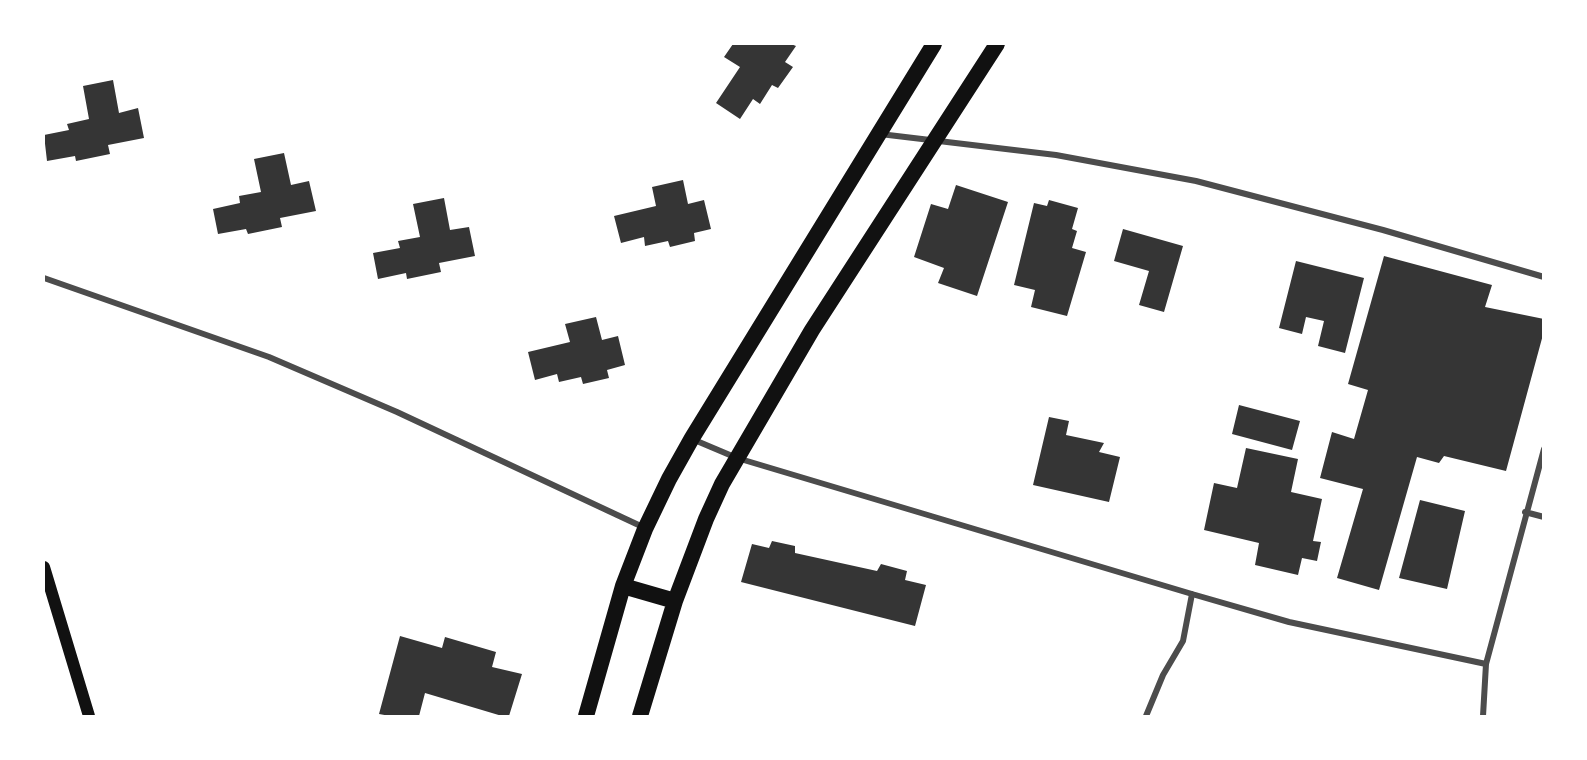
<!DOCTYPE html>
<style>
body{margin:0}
#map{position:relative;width:1587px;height:760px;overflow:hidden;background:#fff;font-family:"Golos Text",sans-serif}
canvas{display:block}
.frame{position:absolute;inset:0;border:45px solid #fff;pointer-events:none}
</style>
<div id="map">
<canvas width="1587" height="760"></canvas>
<div class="frame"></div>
</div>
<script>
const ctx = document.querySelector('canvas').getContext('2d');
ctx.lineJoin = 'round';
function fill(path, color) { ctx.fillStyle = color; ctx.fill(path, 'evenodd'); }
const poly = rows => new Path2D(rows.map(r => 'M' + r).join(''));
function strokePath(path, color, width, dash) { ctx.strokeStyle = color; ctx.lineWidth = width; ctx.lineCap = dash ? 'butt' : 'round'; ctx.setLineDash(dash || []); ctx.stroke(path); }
const building = poly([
 [733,44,791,44,796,46,785,62,793,67,778,88,772,85,760,104,753,99,740,119,716,103,740,67,724,57],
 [113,80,119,113,138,108,144,138,108,145,110,154,76,161,75,156,47,161,44,135,69,130,67,124,89,119,83,86],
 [284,153,291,185,309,181,316,211,280,218,282,227,248,234,246,229,218,234,213,209,240,203,239,196,261,192,254,159],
 [683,180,688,204,704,200,711,229,694,233,695,241,670,247,668,241,645,246,644,237,621,243,614,216,656,206,652,187],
 [956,185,1008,202,977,296,938,283,944,268,914,257,931,204,948,209],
 [444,198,450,230,469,227,475,256,439,263,441,272,407,279,406,273,378,279,373,253,400,248,398,241,420,237,413,204],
 [1049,200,1078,208,1072,229,1077,231,1072,248,1086,252,1067,316,1031,307,1035,290,1014,285,1034,203,1047,206],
 [1123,229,1183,246,1164,312,1139,305,1149,271,1114,261],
 [1384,256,1492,285,1485,307,1544,319,1544,331,1506,471,1444,456,1439,463,1417,457,1379,590,1337,578,1363,489,1320,478,1332,432,1354,439,1368,390,1348,384],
 [1296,261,1364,278,1345,353,1318,346,1324,321,1306,317,1302,334,1279,328],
 [596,317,602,340,618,336,625,365,607,370,609,378,583,384,581,377,559,382,557,374,535,380,528,352,570,342,565,324],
 [1239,405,1300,421,1292,450,1232,434],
 [1049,417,1069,421,1066,435,1104,443,1099,452,1120,457,1109,502,1033,485],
 [1246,448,1298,459,1291,492,1322,499,1313,541,1321,542,1317,561,1302,558,1298,575,1255,565,1259,543,1204,530,1214,483,1237,488],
 [1420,500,1465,511,1447,589,1399,578],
 [772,541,795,546,795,553,877,571,881,564,907,571,905,580,926,585,915,626,741,582,752,544,769,548],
 [400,636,442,648,445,637,496,652,492,667,522,674,509,716,502,716,425,693,419,716,390,716,379,714]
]);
const minor = poly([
 [880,134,1056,155,1196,181,1383,230,1544,277],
 [44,278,269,357,397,412,645,528],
 [692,439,737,458,1192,594,1289,622,1486,664,1483,716],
 [1525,512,1544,517],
 [1486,664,1544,449],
 [1146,716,1163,675,1183,641,1192,594]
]);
const secondary = poly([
 [44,567,89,716]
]);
const trunk = poly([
 [623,586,675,601],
 [586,716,623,586,645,529,669,479,692,438,934,44],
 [640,716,675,601,706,519,722,484,812,330,997,44]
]);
fill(building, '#353535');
strokePath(minor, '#4c4c4c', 6);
strokePath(secondary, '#111', 12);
strokePath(trunk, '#111', 16);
</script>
